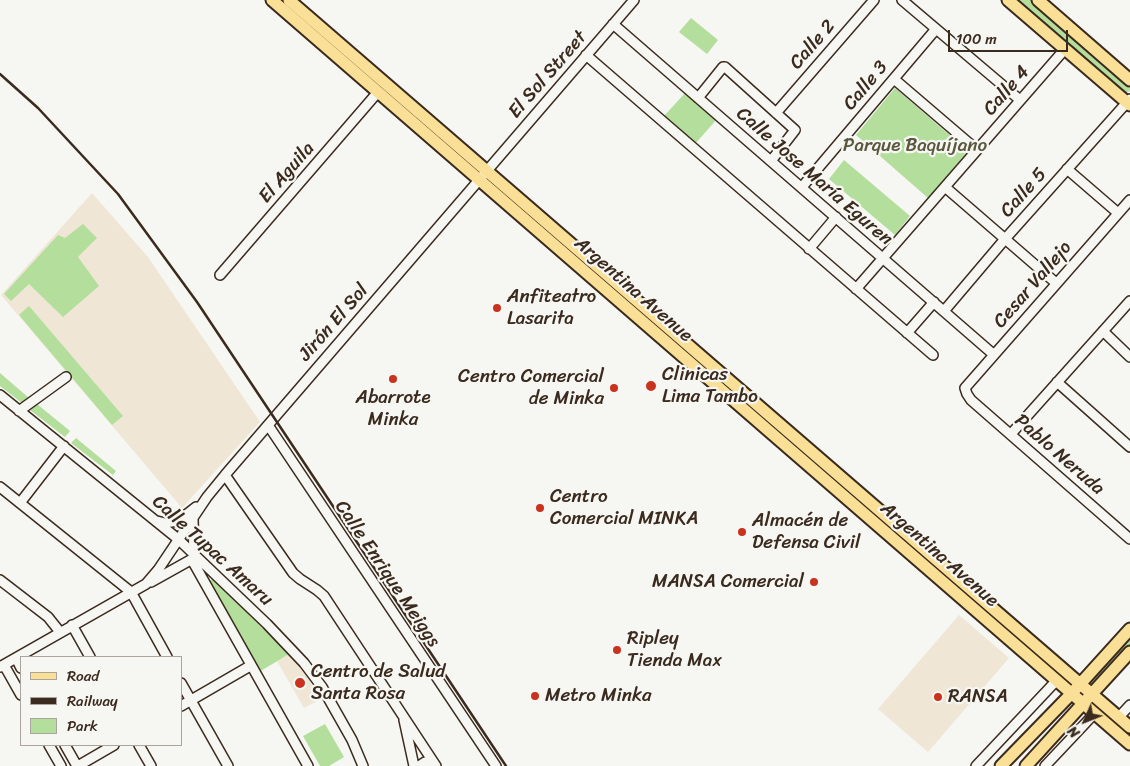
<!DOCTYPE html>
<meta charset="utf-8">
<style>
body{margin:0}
#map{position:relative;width:1130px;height:766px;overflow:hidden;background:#f6f6f2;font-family:Sriracha,sans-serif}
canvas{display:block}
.legend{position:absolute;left:20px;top:656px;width:162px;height:90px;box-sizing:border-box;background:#f6f6f2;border:1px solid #aba49d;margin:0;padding:6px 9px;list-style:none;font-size:15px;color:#3b2a1e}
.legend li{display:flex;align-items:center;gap:10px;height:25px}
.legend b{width:25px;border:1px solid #aba49d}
.north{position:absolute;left:1060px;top:696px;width:50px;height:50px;-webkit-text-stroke:4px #f6f6f2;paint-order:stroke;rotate:226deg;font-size:14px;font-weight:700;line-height:20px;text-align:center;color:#3b2a1e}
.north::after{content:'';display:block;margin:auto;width:18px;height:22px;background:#3b2a1e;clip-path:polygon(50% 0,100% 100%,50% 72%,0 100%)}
.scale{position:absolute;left:948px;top:30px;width:120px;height:22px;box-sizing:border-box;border:2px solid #3b2a1e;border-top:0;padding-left:6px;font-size:15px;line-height:18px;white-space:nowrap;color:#3b2a1e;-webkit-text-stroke:4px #f6f6f2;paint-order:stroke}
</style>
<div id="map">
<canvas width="1130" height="766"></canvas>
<ul class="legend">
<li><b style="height:6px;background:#fadf96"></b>Road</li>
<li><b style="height:6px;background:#3b2a1e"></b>Railway</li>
<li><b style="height:14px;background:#b3de9c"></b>Park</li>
</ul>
<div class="north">N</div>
<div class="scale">100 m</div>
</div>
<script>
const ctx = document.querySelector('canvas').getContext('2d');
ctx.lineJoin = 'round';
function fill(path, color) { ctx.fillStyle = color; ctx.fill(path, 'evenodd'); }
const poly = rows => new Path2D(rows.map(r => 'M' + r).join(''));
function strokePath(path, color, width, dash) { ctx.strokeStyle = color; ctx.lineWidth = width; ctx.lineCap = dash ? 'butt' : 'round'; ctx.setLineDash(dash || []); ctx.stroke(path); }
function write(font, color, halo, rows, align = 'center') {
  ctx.font = font + ' Sriracha,sans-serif'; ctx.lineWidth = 4.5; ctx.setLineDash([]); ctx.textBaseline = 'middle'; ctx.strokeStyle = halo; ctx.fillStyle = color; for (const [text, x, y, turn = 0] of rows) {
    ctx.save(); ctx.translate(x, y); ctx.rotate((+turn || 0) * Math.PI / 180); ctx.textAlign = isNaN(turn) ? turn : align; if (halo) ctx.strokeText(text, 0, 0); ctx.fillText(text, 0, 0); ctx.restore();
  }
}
const built = poly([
 [92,193,148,257,260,422,182,508,1,295],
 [959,615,1009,658,928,752,878,709],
 [289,654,301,667,321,699,304,708,277,661]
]);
const green = poly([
 [1017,0,1035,0,1130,82,1130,91,1125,93],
 [691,18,718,40,707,54,679,32],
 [895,88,968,151,928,198,856,135],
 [686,92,717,119,695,144,664,116],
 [844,160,910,216,895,235,829,179],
 [83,224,97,238,78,257,99,286,63,317,29,284,11,301,4,294,58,235,65,238],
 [29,306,123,416,112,425,19,315],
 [0,373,29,398,22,403,0,386],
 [37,404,70,431,65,437,30,410],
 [76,438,116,471,113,475,71,443],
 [213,579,289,654,259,672,207,582],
 [1130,632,1130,645,1094,685,1087,679],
 [325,724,344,757,329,766,320,766,303,736]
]);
const minor = poly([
 [902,0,1020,100],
 [613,24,993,354],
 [586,55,933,355],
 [894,79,977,150],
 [698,98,723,67,725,67,795,130,771,161],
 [776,113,874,0],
 [1067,169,1118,213],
 [802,187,936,29],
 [945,187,1056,283],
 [1130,200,965,388,967,394,971,400,1130,539],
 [809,249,836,217],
 [220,275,378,92],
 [856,289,1065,49],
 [944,311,1005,239,1130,99],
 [1103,331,1130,357],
 [907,333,934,302],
 [1057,382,1130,447],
 [0,395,178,539,267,624,304,663,322,687,352,740,363,766],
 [19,411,66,377],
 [268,425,496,766],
 [1011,434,1130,301],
 [225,475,293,573,300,579,317,590,324,596,436,766],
 [0,487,131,592,167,657],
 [20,503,64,446],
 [157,521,165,523,178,521,196,507],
 [192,560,308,766],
 [0,580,48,617,60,632],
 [151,582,194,558,193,518],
 [72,625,90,657],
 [16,658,21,668],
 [4,665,21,695],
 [0,667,146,584,158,570,207,497,225,475,634,0],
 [181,683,228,766],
 [181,706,250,666],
 [1119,717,1130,705],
 [404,720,414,766],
 [49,745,61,766],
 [65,745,77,766],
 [139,745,151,766],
 [78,766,114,745],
 [419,766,425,762,429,761,435,766],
 [976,766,1057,680],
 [1045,766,1095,713]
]);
const major = poly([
 [272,0,1130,744],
 [289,0,1130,727],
 [1008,0,1130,105],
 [1038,0,1130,80],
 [1001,766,1072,693,1130,629],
 [1026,766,1130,652]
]);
const rail = poly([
 [0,74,38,108,118,194,197,302,506,766]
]);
const markers = [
 [497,308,5,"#c8321e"],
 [393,379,5,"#c8321e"],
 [651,386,6,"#c8321e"],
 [614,388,5,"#c8321e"],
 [540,508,5,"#c8321e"],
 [742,532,5,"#c8321e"],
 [814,582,5,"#c8321e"],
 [617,650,5,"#c8321e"],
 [300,683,6,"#c8321e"],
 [535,696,5,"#c8321e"],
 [938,697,5,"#c8321e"]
];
const streetNames = [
 ["Calle 2",813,45,-49],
 ["El Sol Street",548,75,-49],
 ["Calle 3",866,86,-50],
 ["Calle 4",1007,91,-49],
 ["El Aguila",287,173,-49],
 ["Calle Jose María Eguren",814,177,41],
 ["Calle 5",1024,193,-48],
 ["Cesar Vallejo",1033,285,-49],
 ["Argentina Avenue",633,290,41],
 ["Jirón El Sol",334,323,-49],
 ["Pablo Neruda",1059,455,41],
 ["Calle Tupac Amaru",212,551,42],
 ["Argentina Avenue",939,555,41],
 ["Calle Enrique Meiggs",387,574,56]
];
const parkNames = [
 ["Parque Baquíjano",915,146]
];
const poiNames = [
 ["Anfiteatro",507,297],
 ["Lasarita",507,319],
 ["Clinicas",662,375],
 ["Lima Tambo",662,397],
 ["Centro Comercial",604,377,"right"],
 ["de Minka",604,399,"right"],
 ["Abarrote",393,398,"center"],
 ["Minka",393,420,"center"],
 ["Centro",550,497],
 ["Comercial MINKA",550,519],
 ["Almacén de",752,521],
 ["Defensa Civil",752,543],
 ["MANSA Comercial",804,582,"right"],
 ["Ripley",627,639],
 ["Tienda Max",627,661],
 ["Centro de Salud",311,672],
 ["Santa Rosa",311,694],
 ["Metro Minka",545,696],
 ["RANSA",948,697]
];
fill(built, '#f0e6d6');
fill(green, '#b3de9c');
strokePath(minor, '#3b2a1e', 12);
strokePath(major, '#3b2a1e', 15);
strokePath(minor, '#f6f6f2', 9);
strokePath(major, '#fadf96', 11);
strokePath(rail, '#3b2a1e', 2.5);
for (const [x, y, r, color] of markers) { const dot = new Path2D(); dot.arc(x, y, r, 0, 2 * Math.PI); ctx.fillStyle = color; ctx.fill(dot); strokePath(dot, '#f6f6f2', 2); }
write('19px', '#3b2a1e', '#f6f6f2', streetNames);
write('19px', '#59573e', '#f6f6f2', parkNames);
write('19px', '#3b2a1e', '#f6f6f2', poiNames, 'left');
</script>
